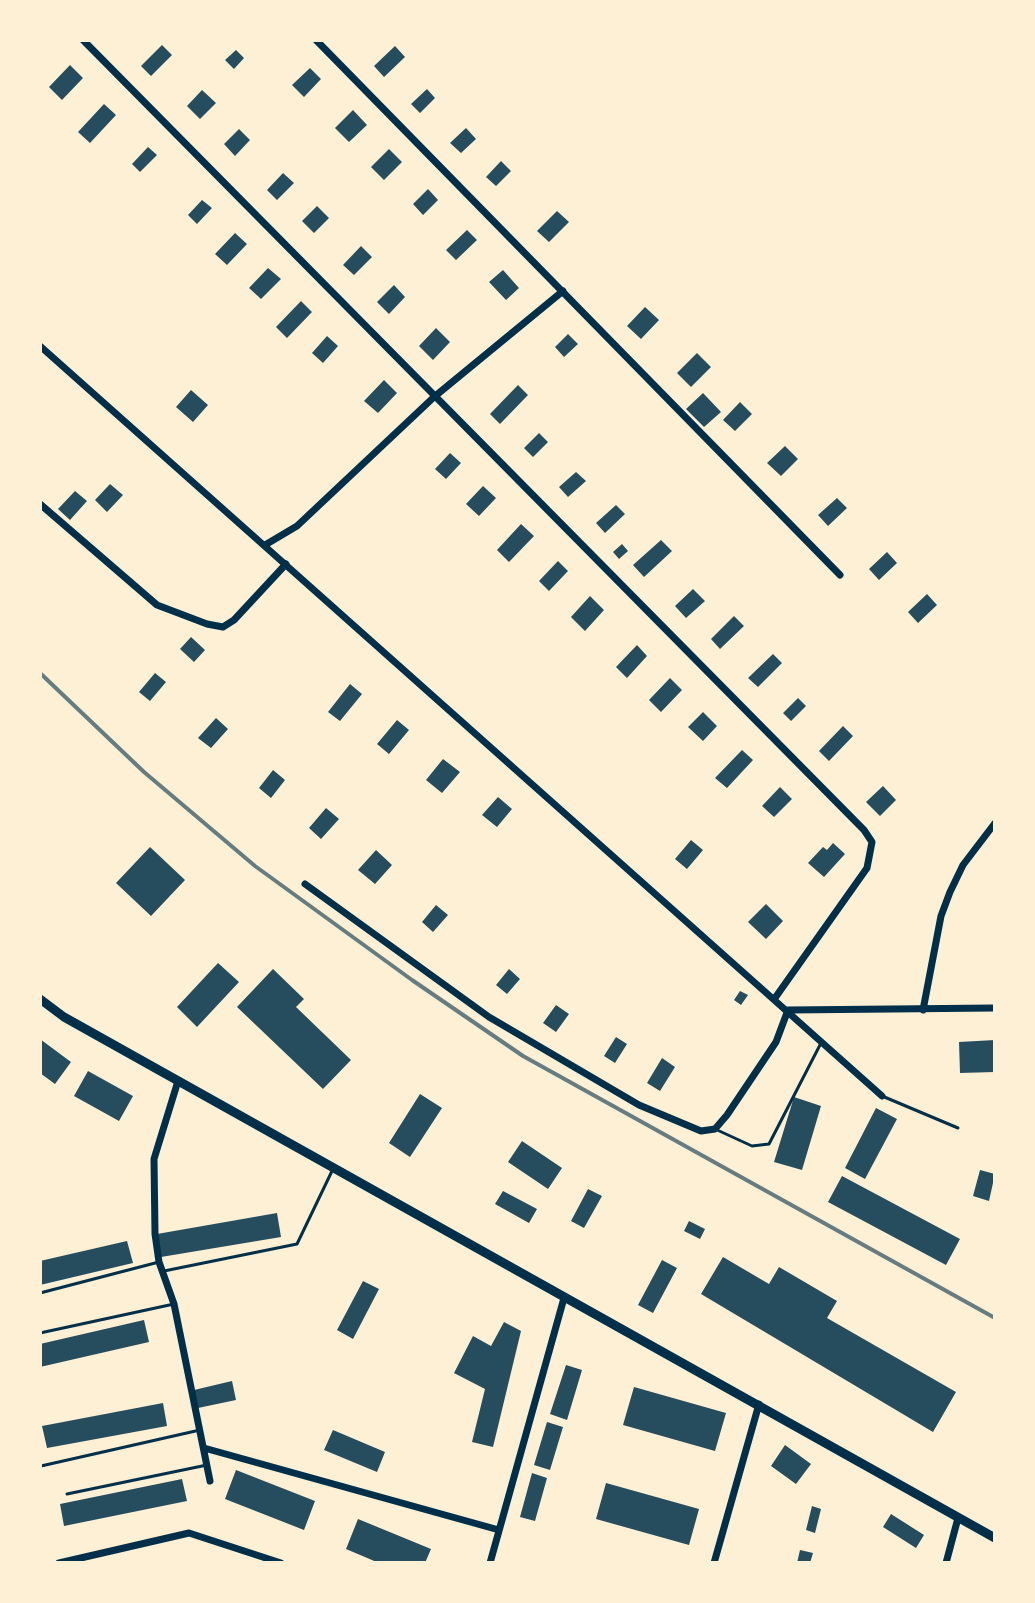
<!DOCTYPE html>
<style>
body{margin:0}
#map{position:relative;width:1035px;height:1603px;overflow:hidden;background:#fdf0d5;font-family:"Work Sans",sans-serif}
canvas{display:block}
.frame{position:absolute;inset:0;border:42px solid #fdf0d5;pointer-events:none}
</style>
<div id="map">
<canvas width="1035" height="1603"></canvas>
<div class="frame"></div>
</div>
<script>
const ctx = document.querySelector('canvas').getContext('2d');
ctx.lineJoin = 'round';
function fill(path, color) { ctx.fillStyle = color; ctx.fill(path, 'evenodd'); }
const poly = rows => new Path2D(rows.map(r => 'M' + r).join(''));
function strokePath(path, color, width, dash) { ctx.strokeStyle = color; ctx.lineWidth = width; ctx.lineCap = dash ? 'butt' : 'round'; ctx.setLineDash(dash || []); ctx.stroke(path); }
const building = poly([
 [162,45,172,55,151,76,141,66],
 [395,46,405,57,384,77,374,66],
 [236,50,244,58,234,69,225,60],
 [70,65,83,78,62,100,49,87],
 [310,68,321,79,304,97,292,85],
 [427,89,435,98,420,113,411,104],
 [202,90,216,103,200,119,187,106],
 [104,104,116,115,90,143,78,132],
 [353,110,367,125,349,142,335,128],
 [466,128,476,139,461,153,450,143],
 [239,129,250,140,235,156,224,144],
 [148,147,157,155,140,172,132,164],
 [389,149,402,162,384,180,371,167],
 [501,161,511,171,496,186,486,177],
 [283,173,294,183,277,200,267,190],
 [428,189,438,200,423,215,413,204],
 [202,200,212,208,197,224,188,215],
 [317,206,329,218,314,233,302,221],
 [557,211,569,222,549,242,537,231],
 [467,230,477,240,456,260,446,250],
 [235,233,247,244,227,265,215,254],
 [361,246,372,257,354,275,343,265],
 [268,268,281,279,261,299,249,288],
 [503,270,519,288,506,300,489,282],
 [394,285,405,297,389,314,377,302],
 [301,301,312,312,287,338,276,327],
 [645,307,659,320,641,339,627,326],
 [436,328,450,342,433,360,419,346],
 [568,334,578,344,564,357,555,347],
 [327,336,338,346,323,363,312,353],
 [697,353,711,367,691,387,677,373],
 [384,380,397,393,378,413,364,401],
 [518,385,528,395,500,424,490,414],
 [191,390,208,405,193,422,176,407],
 [703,393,721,412,704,427,686,409],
 [740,402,752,414,735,431,723,420],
 [539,433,548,442,533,457,524,448],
 [785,446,798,459,781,476,767,463],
 [450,453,461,463,446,479,435,469],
 [576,472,586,481,568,497,559,487],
 [110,484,123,495,107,512,95,500],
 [483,486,496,498,479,516,466,504],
 [75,491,87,501,70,520,58,509],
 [837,498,847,508,828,526,818,515],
 [616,505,625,514,605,533,596,523],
 [521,524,534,536,509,562,497,550],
 [661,540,672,551,644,577,633,565],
 [622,544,628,551,619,559,613,552],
 [887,552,897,563,879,580,869,569],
 [558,561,568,571,549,591,539,581],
 [693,589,705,601,686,618,675,606],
 [927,594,937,605,918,623,908,612],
 [590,596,604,610,585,631,571,617],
 [734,616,744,626,720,649,711,639],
 [191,637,205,650,194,662,180,649],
 [637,645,647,656,627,678,616,667],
 [773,654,782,663,758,687,748,678],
 [155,673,166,682,150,701,139,692],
 [670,678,682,690,661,712,649,700],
 [350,684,362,694,340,721,328,712],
 [798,698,806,706,791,721,783,713],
 [703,712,717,726,703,741,688,727],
 [216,718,228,729,211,748,198,738],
 [397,720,409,730,389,754,377,744],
 [843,726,853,736,829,761,819,751],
 [742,750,753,760,727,788,715,778],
 [443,759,460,772,442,793,426,780],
 [273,770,285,780,271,798,259,788],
 [883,786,896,800,880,816,866,802],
 [780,787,792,799,774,817,762,806],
 [498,797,512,809,497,827,482,815],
 [326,808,339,819,321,839,309,828],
 [691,840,703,850,687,869,675,859],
 [833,843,845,854,824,877,808,863,823,847,827,850],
 [150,847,185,880,151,916,116,883],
 [376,850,392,865,375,884,358,870],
 [766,904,783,921,766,939,748,922],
 [436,905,448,915,433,932,422,922],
 [218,963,239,982,197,1027,177,1007],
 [273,969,304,999,296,1007,351,1060,323,1089,237,1007],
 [509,969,520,979,507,994,496,985],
 [740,991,748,995,741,1005,734,1000],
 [556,1005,569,1014,556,1032,543,1023],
 [616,1037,627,1044,615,1063,604,1056],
 [40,1039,71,1062,55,1084,40,1073],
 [995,1040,995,1072,960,1073,959,1042],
 [662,1058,675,1067,660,1091,647,1083],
 [88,1071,133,1096,119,1121,74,1096],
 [420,1094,442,1108,410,1157,389,1143],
 [794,1097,821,1106,802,1170,774,1162],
 [876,1108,897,1119,865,1179,845,1168],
 [522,1141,562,1168,548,1189,508,1162],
 [980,1170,995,1174,989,1201,973,1196],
 [842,1176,960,1239,946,1265,828,1202],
 [588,1189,602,1196,584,1228,571,1221],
 [503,1191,537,1209,529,1223,495,1204],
 [277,1213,281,1237,161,1257,157,1234],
 [689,1221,705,1229,700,1239,684,1231],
 [127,1241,133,1263,40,1285,40,1261],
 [723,1257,769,1284,779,1267,837,1301,827,1318,956,1392,933,1432,701,1294],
 [662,1260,677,1268,653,1313,638,1305],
 [363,1281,379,1289,353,1339,337,1330],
 [144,1320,149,1342,40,1367,40,1344],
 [504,1322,521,1331,493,1447,472,1442,485,1389,454,1373,473,1336,491,1346],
 [566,1365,582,1370,567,1420,550,1414],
 [232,1381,236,1400,198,1408,194,1390],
 [634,1387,726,1413,715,1451,623,1425],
 [163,1403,167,1426,47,1448,42,1426],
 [547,1422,563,1427,550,1470,534,1465],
 [333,1430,385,1452,377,1472,324,1450],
 [785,1445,811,1464,796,1484,771,1466],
 [236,1470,315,1501,304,1530,225,1499],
 [532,1473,547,1478,535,1521,520,1517],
 [182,1479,187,1501,64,1526,60,1504],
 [606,1483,699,1509,689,1545,596,1519],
 [812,1506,821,1509,815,1533,806,1530],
 [891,1514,924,1535,916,1548,883,1527],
 [358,1519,431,1549,425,1563,379,1563,346,1549],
 [800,1550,813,1553,810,1563,797,1563]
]);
const service = poly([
 [882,1096,958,1128],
 [715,1129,752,1146,769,1144,821,1043],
 [164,1271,297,1244,332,1171],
 [40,1293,159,1262],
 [40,1333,174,1304],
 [41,1466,200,1430],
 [67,1494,207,1465]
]);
const minor = poly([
 [83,40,864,830,872,842,867,868,775,998],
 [316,40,840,575],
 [40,346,882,1096],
 [40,504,157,605,207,624,223,627,234,620,286,564],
 [265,545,297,526,434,397,563,291],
 [305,884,489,1017,639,1105,701,1131,715,1129,727,1115,776,1042,788,1010,995,1008],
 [923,1010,941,916,950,892,963,865,995,823],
 [178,1081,154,1159,155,1234,159,1262,174,1304,210,1481],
 [204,1448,499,1530],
 [59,1563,189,1533,281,1563],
 [490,1563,564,1298],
 [714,1563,759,1404],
 [946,1563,958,1518]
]);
const tertiary = poly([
 [40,999,64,1017,995,1538]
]);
const rail = poly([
 [40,673,144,772,255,866,412,980,523,1056,995,1318]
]);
fill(building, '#264d5e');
strokePath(service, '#003049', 3);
strokePath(minor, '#003049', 7);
strokePath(tertiary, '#003049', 9);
strokePath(rail, '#657d81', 4);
</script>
